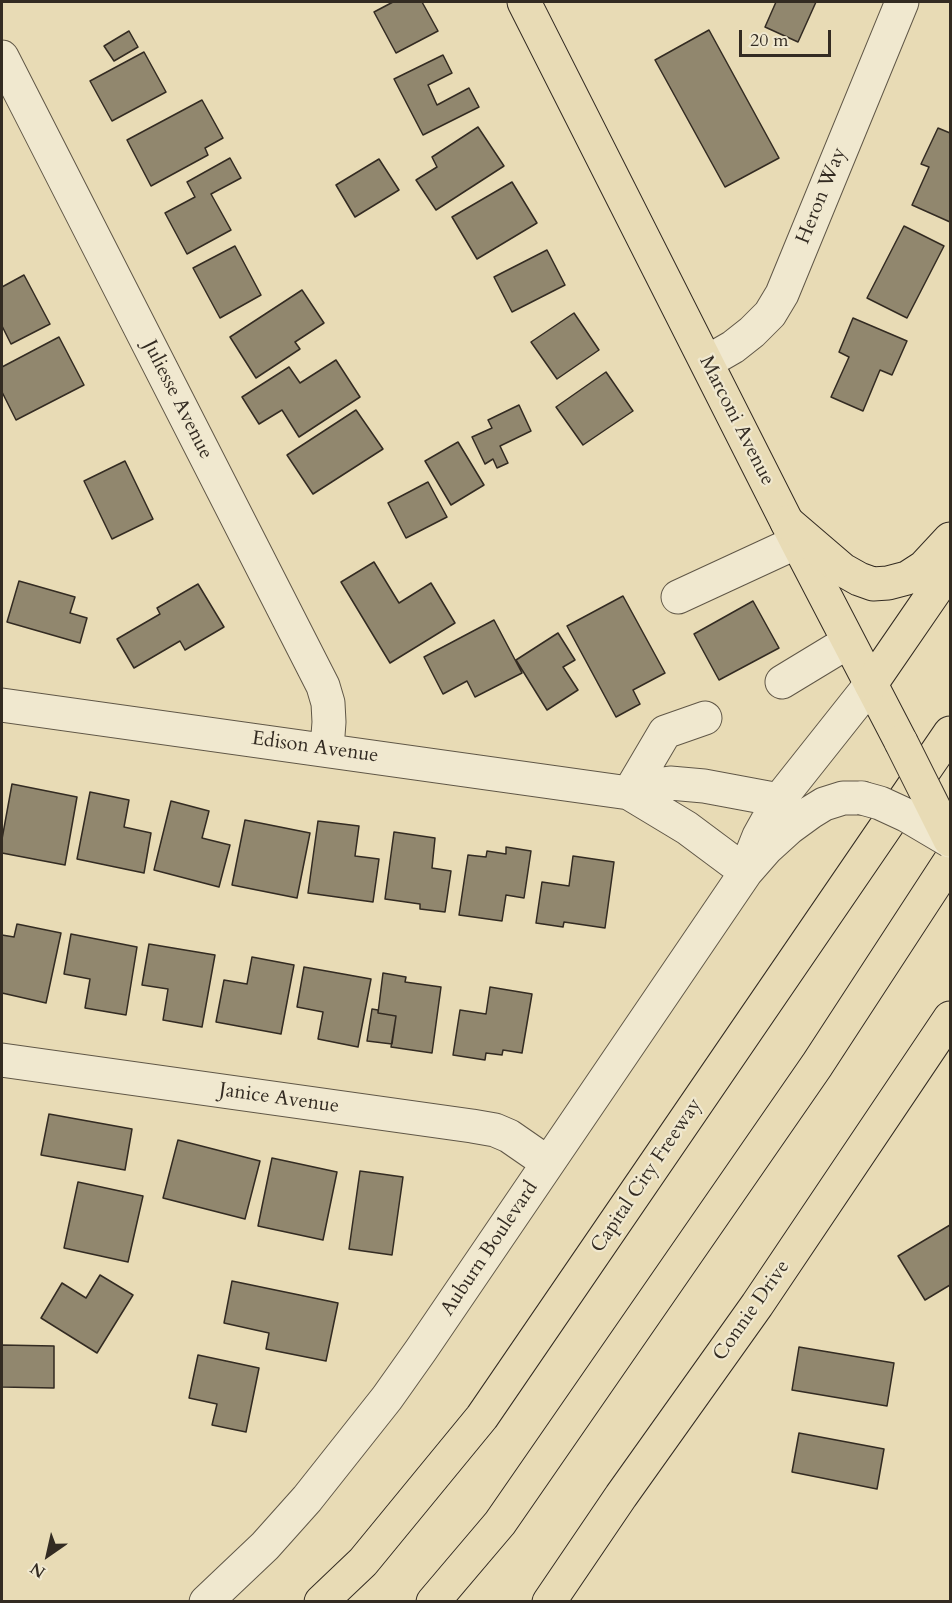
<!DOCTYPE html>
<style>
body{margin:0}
#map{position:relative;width:952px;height:1603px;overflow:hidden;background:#e8dbb5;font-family:Cardo,serif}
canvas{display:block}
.frame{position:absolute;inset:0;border:3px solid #332b22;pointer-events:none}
.north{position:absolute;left:18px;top:1525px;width:60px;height:60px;-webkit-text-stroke:4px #f0e8cf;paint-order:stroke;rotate:214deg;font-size:16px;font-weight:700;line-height:24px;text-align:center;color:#332b22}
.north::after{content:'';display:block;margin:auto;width:21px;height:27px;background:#332b22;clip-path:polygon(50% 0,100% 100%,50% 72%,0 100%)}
.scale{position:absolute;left:739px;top:30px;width:92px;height:27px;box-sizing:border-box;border:3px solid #332b22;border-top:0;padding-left:8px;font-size:18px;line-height:21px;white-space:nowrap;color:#332b22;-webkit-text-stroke:4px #f0e8cf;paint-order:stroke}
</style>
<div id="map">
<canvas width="952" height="1603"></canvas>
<div class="frame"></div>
<div class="north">N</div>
<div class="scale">20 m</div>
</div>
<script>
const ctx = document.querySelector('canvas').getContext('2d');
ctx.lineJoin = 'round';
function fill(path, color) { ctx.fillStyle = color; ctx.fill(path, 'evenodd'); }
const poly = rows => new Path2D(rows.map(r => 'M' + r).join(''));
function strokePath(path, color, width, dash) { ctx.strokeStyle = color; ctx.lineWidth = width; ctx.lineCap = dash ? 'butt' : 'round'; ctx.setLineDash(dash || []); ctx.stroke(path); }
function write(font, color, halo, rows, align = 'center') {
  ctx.font = font + ' Cardo,serif'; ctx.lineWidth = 4.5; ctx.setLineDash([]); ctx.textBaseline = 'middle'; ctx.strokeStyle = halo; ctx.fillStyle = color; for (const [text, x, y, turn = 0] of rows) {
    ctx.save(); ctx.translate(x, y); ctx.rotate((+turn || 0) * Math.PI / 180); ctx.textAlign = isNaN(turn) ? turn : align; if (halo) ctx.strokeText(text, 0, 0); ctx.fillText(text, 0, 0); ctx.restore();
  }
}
const building = poly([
 [393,2,422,2,438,31,396,53,374,12,393,2],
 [776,2,816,2,798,42,765,27,776,2],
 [709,30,779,158,725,187,655,60,709,30],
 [129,31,138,47,114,61,104,46,129,31],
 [144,52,166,92,112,121,90,81,144,52],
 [443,55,452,73,428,85,437,105,469,88,479,107,423,135,394,79,443,55],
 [202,100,223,138,205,148,208,155,151,186,127,140,202,100],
 [478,127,504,166,436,210,416,180,437,167,432,157,478,127],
 [938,128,950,133,950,222,912,205,929,167,921,164,938,128],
 [230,158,241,178,211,194,231,230,187,254,165,213,195,197,187,182,230,158],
 [379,159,399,190,355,217,336,185,379,159],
 [512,182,537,223,477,259,452,217,512,182],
 [904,226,944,246,907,318,867,298,904,226],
 [235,246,261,295,220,318,193,268,235,246],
 [547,250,565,285,512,312,494,277,547,250],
 [24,275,50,324,11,344,2,326,2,287,24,275],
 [302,290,324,323,295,342,300,349,256,378,230,337,302,290],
 [574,313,599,350,557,379,531,342,574,313],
 [853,318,907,341,892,375,880,370,863,411,831,397,849,357,839,352,853,318],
 [59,337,84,385,16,420,2,392,2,367,59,337],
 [336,360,360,397,299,437,282,410,259,424,242,397,289,367,300,383,336,360],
 [606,372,633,411,583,445,556,407,606,372],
 [519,405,531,431,500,446,508,463,497,468,493,459,485,464,472,437,492,428,488,420,519,405],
 [356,410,383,449,313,494,287,455,356,410],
 [458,442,484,485,451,505,425,461,458,442],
 [125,461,153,519,112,539,84,481,125,461],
 [428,482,447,517,406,538,388,503,428,482],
 [374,562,399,603,431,583,455,623,390,663,341,582,374,562],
 [19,581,75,597,70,613,87,618,80,643,7,622,19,581],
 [198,584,224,627,185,650,180,641,134,668,117,639,160,614,157,608,198,584],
 [623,596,665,673,633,690,640,704,616,717,567,626,623,596],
 [753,601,779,648,719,680,694,634,753,601],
 [494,620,522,673,475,697,467,681,443,694,424,657,494,620],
 [558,633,575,660,563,667,578,690,547,710,516,660,558,633],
 [12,784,77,797,65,865,2,853,2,839,12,784],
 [90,792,129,800,124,827,151,833,144,873,77,859,90,792],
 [171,801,209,811,202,838,230,845,219,887,154,870,171,801],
 [245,820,310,833,297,898,232,885,245,820],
 [318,821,359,826,355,856,379,859,373,902,308,893,318,821],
 [394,832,435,838,432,868,451,871,445,912,420,909,420,904,385,899,394,832],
 [506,847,531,851,524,898,506,895,502,921,459,915,468,855,486,857,487,851,506,854,506,847],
 [573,856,614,862,605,928,564,922,563,927,536,923,542,882,569,886,573,856],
 [17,924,61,933,46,1003,2,993,2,935,14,937,17,924],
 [71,934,137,947,126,1015,85,1008,90,979,64,974,71,934],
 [149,944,215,955,202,1027,163,1020,168,989,142,985,149,944],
 [252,957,294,965,281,1034,216,1022,224,980,247,984,252,957],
 [304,967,371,979,358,1047,318,1039,323,1012,297,1007,304,967],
 [383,973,406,977,405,982,441,987,432,1053,391,1047,396,1016,378,1013,383,973],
 [490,987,532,994,522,1053,503,1050,502,1055,486,1053,485,1060,453,1055,460,1010,486,1014,490,987],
 [372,1009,378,1010,378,1013,396,1016,392,1044,367,1041,372,1009],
 [49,1114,132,1129,125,1170,41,1155,49,1114],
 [178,1140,260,1161,245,1219,163,1198,178,1140],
 [272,1158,337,1172,323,1240,258,1226,272,1158],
 [360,1171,403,1177,392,1255,349,1249,360,1171],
 [78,1182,143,1196,128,1262,64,1248,78,1182],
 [950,1225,950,1285,925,1300,898,1256,950,1225],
 [100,1275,133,1295,97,1353,41,1318,62,1283,86,1298,100,1275],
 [232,1281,338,1303,326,1361,266,1349,269,1333,224,1323,232,1281],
 [2,1345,54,1346,54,1388,2,1387,2,1345],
 [799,1347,894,1363,887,1406,792,1390,799,1347],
 [198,1355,259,1368,246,1432,212,1425,217,1404,189,1398,198,1355],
 [799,1433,884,1449,877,1489,792,1472,799,1433]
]);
const minor = poly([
 [2,57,323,686,328,703,329,722,327,749],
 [707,362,733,347,752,332,770,314,782,294,902,2],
 [678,597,797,542],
 [782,682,848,642],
 [2,705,629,793,687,828,746,872],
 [629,793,649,786,670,783,704,786,779,800],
 [629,793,665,732,705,718],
 [753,851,759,836,779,800,871,684],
 [2,1060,472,1126,495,1130,509,1136,548,1163],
 [206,1602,265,1546,307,1499,387,1398,421,1350,746,872,767,848,789,828,811,812,824,804,843,798,862,798]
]);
const major = poly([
 [524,2,797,542,901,742],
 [549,1602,621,1496,757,1305,950,1018]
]);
const highway = poly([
 [787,522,843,570,859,579,873,584,888,583,907,578,924,567,950,539],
 [871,684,950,569],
 [321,1602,363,1562,482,1417,950,733],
 [433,1602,500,1523,817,1065,950,861]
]);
const minorBridge = poly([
 [862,798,880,803,906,815,950,841]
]);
const majorBridge = poly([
 [901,742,950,840]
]);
const streetNames = [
 ["Heron Way",822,196,-68],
 ["Juliesse Avenue",177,400,63],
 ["Marconi Avenue",736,421,63],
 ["Edison Avenue",315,748,8],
 ["Janice Avenue",279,1099,8],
 ["Capital City Freeway",647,1176,-56],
 ["Auburn Boulevard",490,1249,-56],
 ["Connie Drive",752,1311,-55]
];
fill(building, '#91876e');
strokePath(building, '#332b22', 1.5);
strokePath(minor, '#605747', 35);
strokePath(major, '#332b22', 35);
strokePath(highway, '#332b22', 35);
strokePath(minor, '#f0e8cf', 33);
strokePath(major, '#e8dbb5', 33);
strokePath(highway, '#e8dbb5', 33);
strokePath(minorBridge, '#605747', 35, []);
strokePath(majorBridge, '#332b22', 35, []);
strokePath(minorBridge, '#f0e8cf', 33);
strokePath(majorBridge, '#e8dbb5', 33);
write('20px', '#332b22', '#f0e8cf', streetNames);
</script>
